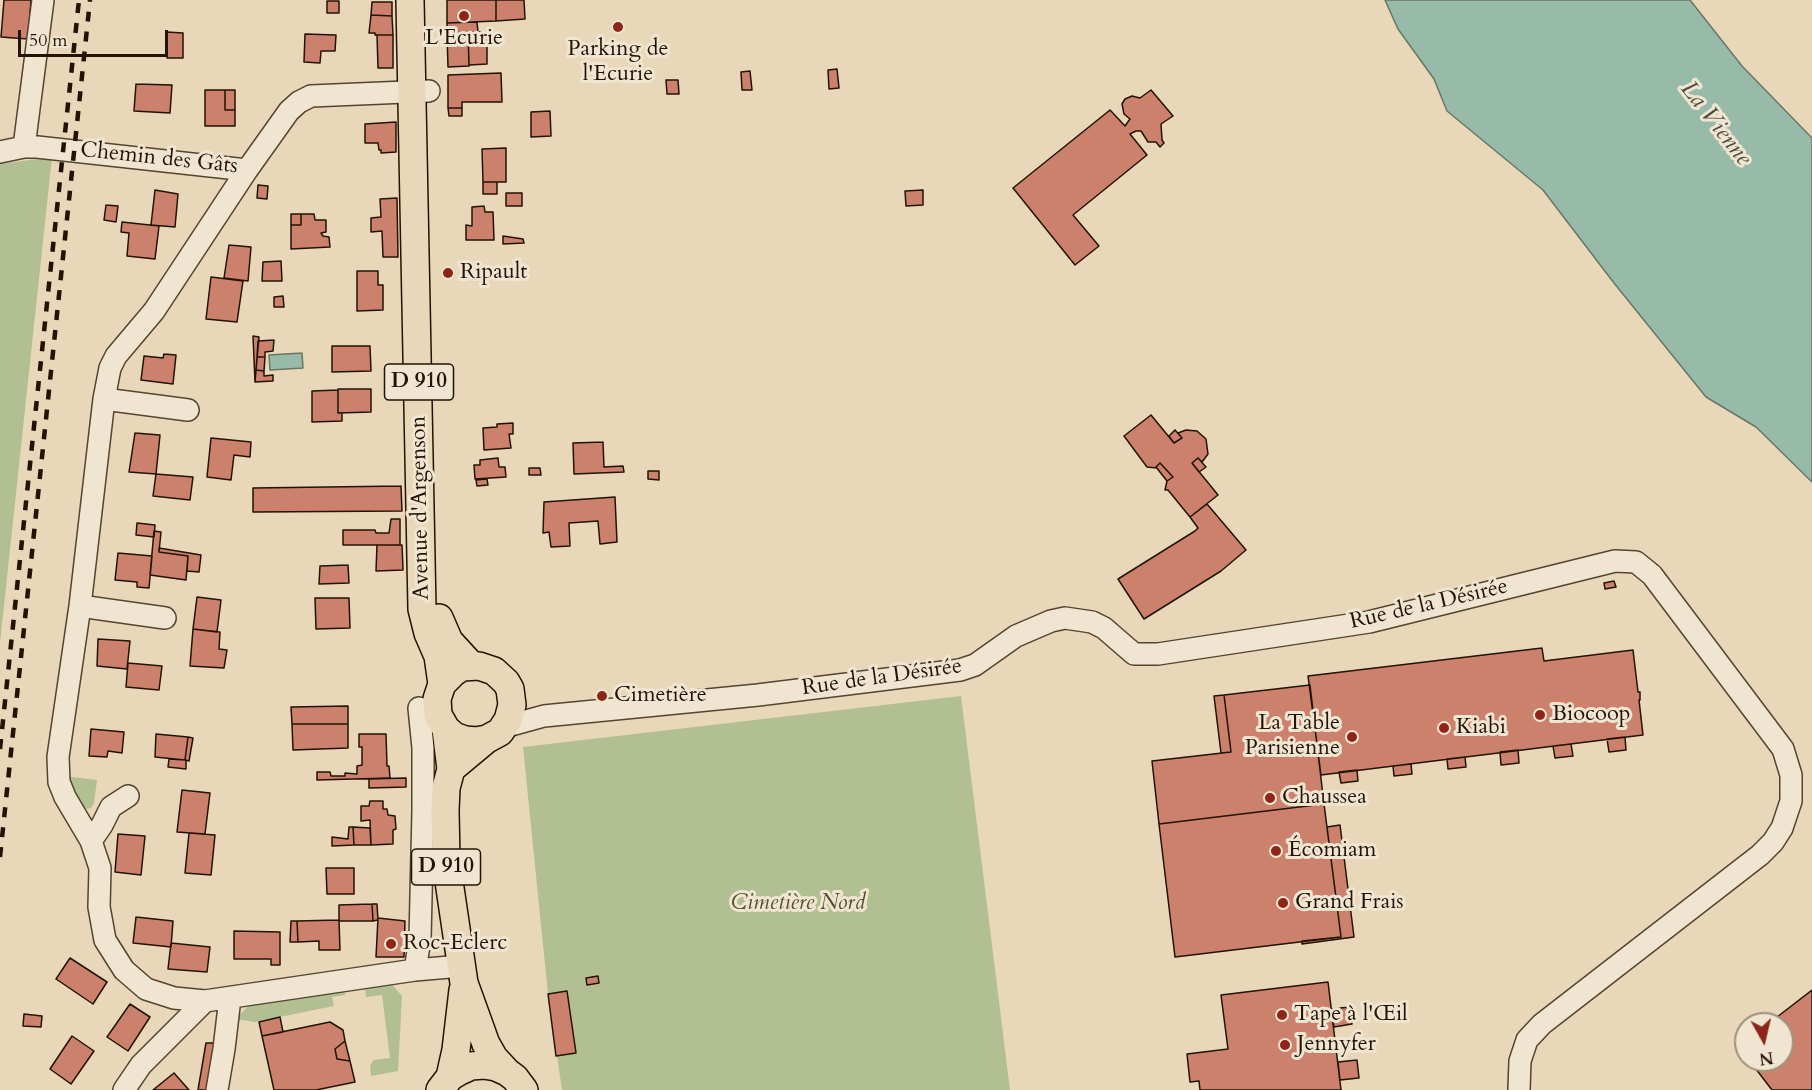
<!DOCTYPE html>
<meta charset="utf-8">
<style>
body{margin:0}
#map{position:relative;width:1812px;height:1090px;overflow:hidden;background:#e8d7b8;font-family:Cardo,serif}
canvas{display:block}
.north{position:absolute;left:1734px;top:1012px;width:60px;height:60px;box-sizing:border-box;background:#f0e5d1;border:2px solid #9e917e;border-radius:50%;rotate:172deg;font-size:16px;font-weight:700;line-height:24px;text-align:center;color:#231302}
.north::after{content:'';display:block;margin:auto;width:21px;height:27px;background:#8f2418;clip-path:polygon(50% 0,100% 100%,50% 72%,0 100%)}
.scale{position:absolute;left:18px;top:30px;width:150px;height:27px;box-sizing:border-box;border:3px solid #231302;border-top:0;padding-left:8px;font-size:18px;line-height:21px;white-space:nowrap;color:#231302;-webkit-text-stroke:4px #f0e5d1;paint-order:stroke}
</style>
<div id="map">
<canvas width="1812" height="1090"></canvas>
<div class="north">N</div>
<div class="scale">50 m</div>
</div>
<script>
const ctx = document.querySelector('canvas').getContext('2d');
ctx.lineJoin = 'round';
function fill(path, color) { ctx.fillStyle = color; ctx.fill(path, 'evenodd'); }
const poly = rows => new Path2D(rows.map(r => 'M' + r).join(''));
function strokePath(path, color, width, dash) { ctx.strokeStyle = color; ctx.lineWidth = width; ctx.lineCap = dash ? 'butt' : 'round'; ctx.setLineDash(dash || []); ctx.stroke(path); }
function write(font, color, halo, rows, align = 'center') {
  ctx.font = font + ' Cardo,serif'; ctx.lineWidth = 6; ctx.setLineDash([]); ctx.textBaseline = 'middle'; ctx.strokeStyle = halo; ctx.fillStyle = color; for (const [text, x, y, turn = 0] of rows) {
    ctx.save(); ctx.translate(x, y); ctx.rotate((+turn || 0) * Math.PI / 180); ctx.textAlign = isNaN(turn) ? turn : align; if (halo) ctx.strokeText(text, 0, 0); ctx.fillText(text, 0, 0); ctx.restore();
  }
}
const green = poly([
 [52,157,0,643,0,164],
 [961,696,1010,1090,562,1090,548,994,523,747],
 [64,776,97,780,94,803,91,808,86,809,82,806],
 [389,981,402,996,398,1071,371,1076,370,1065,374,1060,390,1058,382,995,366,997,365,987],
 [344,989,345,995,332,997,334,1006,255,1022,236,1019,250,1004]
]);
const water = poly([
 [1385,0,1690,0,1742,66,1812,138,1812,482,1756,427,1706,397,1614,283,1543,190,1447,111,1434,79,1398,29,1385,0],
 [302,353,303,368,270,370,269,355,302,353]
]);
const building = poly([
 [4,0,31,0,28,39,1,37,4,0],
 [447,0,496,0,496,21,447,23,447,0],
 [496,0,524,0,525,19,496,21,496,0],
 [327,1,339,1,339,13,327,13,327,1],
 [372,2,392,2,392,16,371,15,372,2],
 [371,15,392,16,393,35,375,35,375,33,369,33,371,15],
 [477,22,478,32,447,33,447,23,477,22],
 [167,32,183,33,183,58,167,58,167,32],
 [468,32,469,66,448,67,447,33,468,32],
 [468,32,487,32,487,64,469,65,468,32],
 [305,34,336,35,335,51,321,51,320,63,304,62,305,34],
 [377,35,393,35,393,68,378,68,377,35],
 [837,69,839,88,829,89,828,70,837,69],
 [750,71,752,90,742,90,741,72,750,71],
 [501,73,502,102,462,102,462,108,448,108,448,75,501,73],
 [666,80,678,80,679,94,667,94,666,80],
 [136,84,172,85,170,113,134,111,136,84],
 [205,90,225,90,225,110,235,110,235,126,205,126,205,90],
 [225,90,235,90,235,110,225,110,225,90],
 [1151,90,1173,116,1161,124,1162,140,1164,143,1160,147,1156,142,1148,142,1141,131,1136,131,1130,134,1147,155,1073,215,1099,246,1075,265,1013,188,1110,110,1125,126,1130,119,1124,114,1122,104,1125,99,1132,96,1140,98,1151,90],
 [448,108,462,108,462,116,449,116,448,108],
 [550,111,551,136,531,137,531,112,550,111],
 [396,122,396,152,381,153,381,150,379,150,378,143,365,143,365,124,396,122],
 [506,148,506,182,483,182,482,149,506,148],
 [483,182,497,182,497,194,483,194,483,182],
 [258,185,268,186,267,199,257,198,258,185],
 [155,190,178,194,175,227,151,225,155,190],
 [923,190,923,205,906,206,905,191,923,190],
 [506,193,522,193,522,206,506,206,506,193],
 [397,198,398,257,383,257,382,231,371,232,371,218,381,217,380,199,397,198],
 [106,205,118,206,116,222,104,220,106,205],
 [484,206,485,212,493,212,494,240,466,240,466,225,472,226,472,207,484,206],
 [291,214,301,214,301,225,291,225,291,214],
 [301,214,314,214,315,220,326,220,326,232,321,233,323,236,329,237,330,247,291,249,291,225,301,225,301,214],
 [122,222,159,226,155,259,127,256,129,233,121,232,122,222],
 [503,236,523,239,524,243,503,244,503,236],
 [229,245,251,247,248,281,224,278,229,245],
 [281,261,282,281,262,281,263,262,281,261],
 [357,271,378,271,378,285,383,285,383,310,357,311,357,271],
 [211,277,243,281,237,322,206,319,211,277],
 [283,296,284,307,274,307,274,297,283,296],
 [253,336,259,337,255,382,253,336],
 [274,340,273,351,265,352,265,357,257,357,258,341,274,340],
 [332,346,370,346,371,371,332,372,332,346],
 [164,354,176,355,173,384,141,380,144,356,163,358,164,354],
 [257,357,265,357,264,371,256,370,257,357],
 [256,370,264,371,264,376,273,375,273,381,255,382,256,370],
 [371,389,371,412,338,413,338,389,371,389],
 [338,390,338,413,342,413,342,421,312,422,312,391,338,390],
 [1151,415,1174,443,1182,438,1178,433,1186,430,1197,431,1206,439,1208,454,1202,462,1198,458,1192,463,1218,495,1190,517,1168,490,1165,490,1167,481,1173,477,1160,463,1156,467,1157,468,1147,467,1124,436,1151,415],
 [513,423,513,434,509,434,511,448,484,450,483,428,497,427,497,424,513,423],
 [1175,430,1182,438,1174,443,1169,436,1175,430],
 [135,433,160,435,156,474,129,472,135,433],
 [211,438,251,442,250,457,234,455,231,480,207,477,211,438],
 [603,442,604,467,623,466,624,472,574,474,573,443,603,442],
 [498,458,499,467,505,467,506,477,475,479,474,465,480,465,480,460,498,458],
 [1198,458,1206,467,1199,472,1192,463,1198,458],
 [1160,463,1173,477,1167,481,1156,467,1160,463],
 [529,468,540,468,541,475,529,475,529,468],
 [648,471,659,471,659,480,648,479,648,471],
 [156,474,193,477,190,500,153,496,156,474],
 [487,479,488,485,477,486,476,480,487,479],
 [401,486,402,511,253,512,253,488,401,486],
 [615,497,617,542,600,544,598,521,569,523,570,546,551,547,549,532,543,533,544,502,615,497],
 [1207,504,1246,550,1221,571,1144,619,1118,579,1195,531,1198,528,1190,517,1207,504],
 [391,519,400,519,400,545,343,545,343,530,375,530,376,533,389,533,391,519],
 [137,523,155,525,154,537,136,535,137,523],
 [154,531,161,532,159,552,188,556,186,580,150,575,154,531],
 [377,545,402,545,403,570,376,571,377,545],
 [159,548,201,555,199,572,187,571,188,556,159,552,159,548],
 [118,553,152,556,149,588,137,587,137,582,115,580,118,553],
 [348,565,349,583,319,584,320,566,348,565],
 [1614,581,1616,587,1605,589,1604,583,1614,581],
 [197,597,221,600,217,632,193,629,197,597],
 [315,598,349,598,350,628,316,629,315,598],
 [193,629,220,632,219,649,227,650,224,668,190,666,193,629],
 [98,639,130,641,127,669,97,666,98,639],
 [1542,648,1544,661,1633,650,1638,692,1640,692,1640,700,1639,700,1643,735,1321,775,1308,676,1542,648],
 [128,663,162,666,159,690,126,687,128,663],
 [1310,685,1324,804,1159,824,1152,761,1231,752,1224,695,1310,685],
 [1224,695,1231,752,1221,753,1214,696,1224,695],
 [348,706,348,724,292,724,291,707,348,706],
 [292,724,348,724,348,748,293,750,292,724],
 [91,729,124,732,122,753,108,751,107,757,89,756,91,729],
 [156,734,188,737,185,760,155,757,156,734],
 [359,734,386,734,387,766,389,766,390,778,317,780,317,772,330,772,331,776,345,776,345,773,357,774,357,766,362,765,362,747,359,747,359,734],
 [188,737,193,738,189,761,185,760,188,737],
 [1625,737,1626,750,1609,752,1607,739,1625,737],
 [1571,744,1573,756,1555,758,1553,746,1571,744],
 [1518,750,1519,763,1501,765,1500,752,1518,750],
 [1465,757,1466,767,1448,769,1447,759,1465,757],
 [169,759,186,760,186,769,168,767,169,759],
 [1411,764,1412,774,1394,776,1393,766,1411,764],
 [1357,770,1358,781,1341,783,1339,772,1357,770],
 [406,778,406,787,369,788,369,779,406,778],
 [182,790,210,793,205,834,177,832,182,790],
 [370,801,383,801,383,809,387,809,388,815,395,816,396,829,393,830,393,844,371,845,370,820,361,821,361,806,369,806,370,801],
 [1324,804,1341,937,1175,957,1159,824,1324,804],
 [1340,825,1354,937,1302,944,1302,941,1341,937,1327,827,1340,825],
 [349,827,353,827,354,845,332,846,332,837,348,839,349,827],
 [353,827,370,828,371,845,354,845,353,827],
 [189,833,215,835,211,875,185,873,189,833],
 [118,834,145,836,141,875,115,872,118,834],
 [326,868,354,868,354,894,327,894,326,868],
 [372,904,373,921,339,921,339,905,372,904],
 [372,904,377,904,378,920,373,921,372,904],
 [136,917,173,921,171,947,133,943,136,917],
 [378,918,405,921,404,957,376,957,378,918],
 [339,920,340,950,319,950,319,941,298,942,297,921,339,920],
 [291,921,297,921,298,942,290,942,291,921],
 [234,931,280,932,280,965,271,965,271,959,234,959,234,931],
 [171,943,210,947,207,972,168,969,171,943],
 [70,958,107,982,93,1004,56,979,70,958],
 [598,976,599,983,587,985,586,978,598,976],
 [1328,982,1341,1090,1200,1090,1199,1081,1190,1082,1187,1054,1228,1049,1221,995,1328,982],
 [1812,990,1812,1090,1772,1090,1749,1060,1782,1060,1782,1024,1768,1024,1812,990],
 [567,991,576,1053,556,1056,548,994,567,991],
 [130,1004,150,1017,128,1051,107,1037,130,1004],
 [1350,1007,1352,1024,1334,1027,1331,1009,1350,1007],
 [24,1014,42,1016,41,1027,23,1026,24,1014],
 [280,1017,283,1032,262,1036,259,1022,280,1017],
 [330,1022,343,1030,345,1041,335,1049,337,1059,350,1061,355,1082,316,1090,274,1090,262,1036,330,1022],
 [72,1036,94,1051,71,1084,50,1069,72,1036],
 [345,1041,350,1061,337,1059,335,1049,345,1041],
 [206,1043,215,1043,207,1090,198,1090,206,1043],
 [1357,1060,1359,1078,1340,1080,1338,1062,1357,1060],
 [174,1073,189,1090,153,1090,174,1073]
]);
const minor = poly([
 [24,147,43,0],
 [0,152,24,147,37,147,247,170,289,111,299,102,311,96,429,91],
 [104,399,188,410],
 [80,606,165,618],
 [504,727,544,716,758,695,960,670,975,665,1016,636,1051,621,1065,618,1092,622,1104,628,1134,654,1158,654,1369,622,1615,561,1636,562,1652,575,1783,749,1791,775,1791,801,1782,828,1773,842,1760,855,1542,1024,1527,1040,1520,1061,1519,1090],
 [91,841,102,825,111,807,128,796],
 [415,970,420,939,423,811,423,748,419,708],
 [205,1001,174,998,146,989,124,970,105,940,99,907,100,868,91,841,65,797,59,782,58,757,80,606,104,399,110,368,116,356,154,311,247,170],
 [124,1090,141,1065,205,1001,415,970,461,966],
 [217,1090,224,1049,230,998]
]);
const major = poly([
 [410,0,422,609,428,633,438,656,442,684],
 [439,618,449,641,471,665],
 [446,729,451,769,446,788,445,810,446,861,464,983,486,1044,494,1058,507,1072],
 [451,769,487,739,500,732,508,720,512,705,510,689,506,682,494,671,479,666,462,667,454,672,442,684,437,699,438,715,446,729,454,736,465,740,476,741,487,739],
 [450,1077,456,1050,463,990],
 [440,1090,450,1077,460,1071,471,1066,484,1065,496,1067,507,1072,515,1078,524,1090]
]);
const rail = poly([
 [0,749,79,0],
 [0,857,90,0]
]);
const markers = [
 [464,16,6,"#8f2418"],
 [618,27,6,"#8f2418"],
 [448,273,6,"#8f2418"],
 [602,696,6,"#8f2418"],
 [1540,715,6,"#8f2418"],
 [1444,728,6,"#8f2418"],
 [1352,737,6,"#8f2418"],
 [1270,798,6,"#8f2418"],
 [1276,851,6,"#8f2418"],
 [1283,903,6,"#8f2418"],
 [391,944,6,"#8f2418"],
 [1282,1015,6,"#8f2418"],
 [1285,1045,6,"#8f2418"]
];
const shields = [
 [419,382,69],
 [446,867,69]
];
const shieldNames = [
 ["D 910",419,382],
 ["D 910",446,867]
];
const poiNames = [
 ["L'Ecurie",464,39,"center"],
 ["Parking de",618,50,"center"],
 ["l'Ecurie",618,75,"center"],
 ["Ripault",460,273],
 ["Cimetière",614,696],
 ["Biocoop",1552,715],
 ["La Table",1340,724,"right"],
 ["Parisienne",1340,749,"right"],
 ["Kiabi",1456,728],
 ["Chaussea",1282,798],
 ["Écomiam",1288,851],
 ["Grand Frais",1295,903],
 ["Roc-Eclerc",403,944],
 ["Tape à l'Œil",1294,1015],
 ["Jennyfer",1297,1045]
];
const streetNames = [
 ["Chemin des Gâts",159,159,6],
 ["Avenue d'Argenson",421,508,-91],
 ["Rue de la Désirée",1429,605,-13],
 ["Rue de la Désirée",882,678,-8]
];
const parkNames = [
 ["Cimetière Nord",798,904]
];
const waterNames = [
 ["La Vienne",1715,124,52]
];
fill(green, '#b2bf92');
fill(water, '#98baa8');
strokePath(water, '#697766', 1.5);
fill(building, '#cc816d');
strokePath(building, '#231302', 1.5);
strokePath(minor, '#544430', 24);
strokePath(major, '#231302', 30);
strokePath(minor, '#f0e5d1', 21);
strokePath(major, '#e8d7b8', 27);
strokePath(rail, '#231302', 4.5, [10, 10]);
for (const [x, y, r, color] of markers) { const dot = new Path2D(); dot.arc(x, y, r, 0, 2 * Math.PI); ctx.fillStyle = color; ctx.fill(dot); strokePath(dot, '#f0e5d1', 2); }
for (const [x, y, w] of shields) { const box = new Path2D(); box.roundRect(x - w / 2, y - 18, w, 36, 4.5); ctx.fillStyle = '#f0e5d1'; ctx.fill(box); strokePath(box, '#231302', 1.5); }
write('bold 21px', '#231302', null, shieldNames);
write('22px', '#231302', '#f0e5d1', poiNames, 'left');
write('22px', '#231302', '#f0e5d1', streetNames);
write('italic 22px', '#554f34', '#f0e5d1', parkNames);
write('italic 24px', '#4c4d3c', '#f0e5d1', waterNames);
</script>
